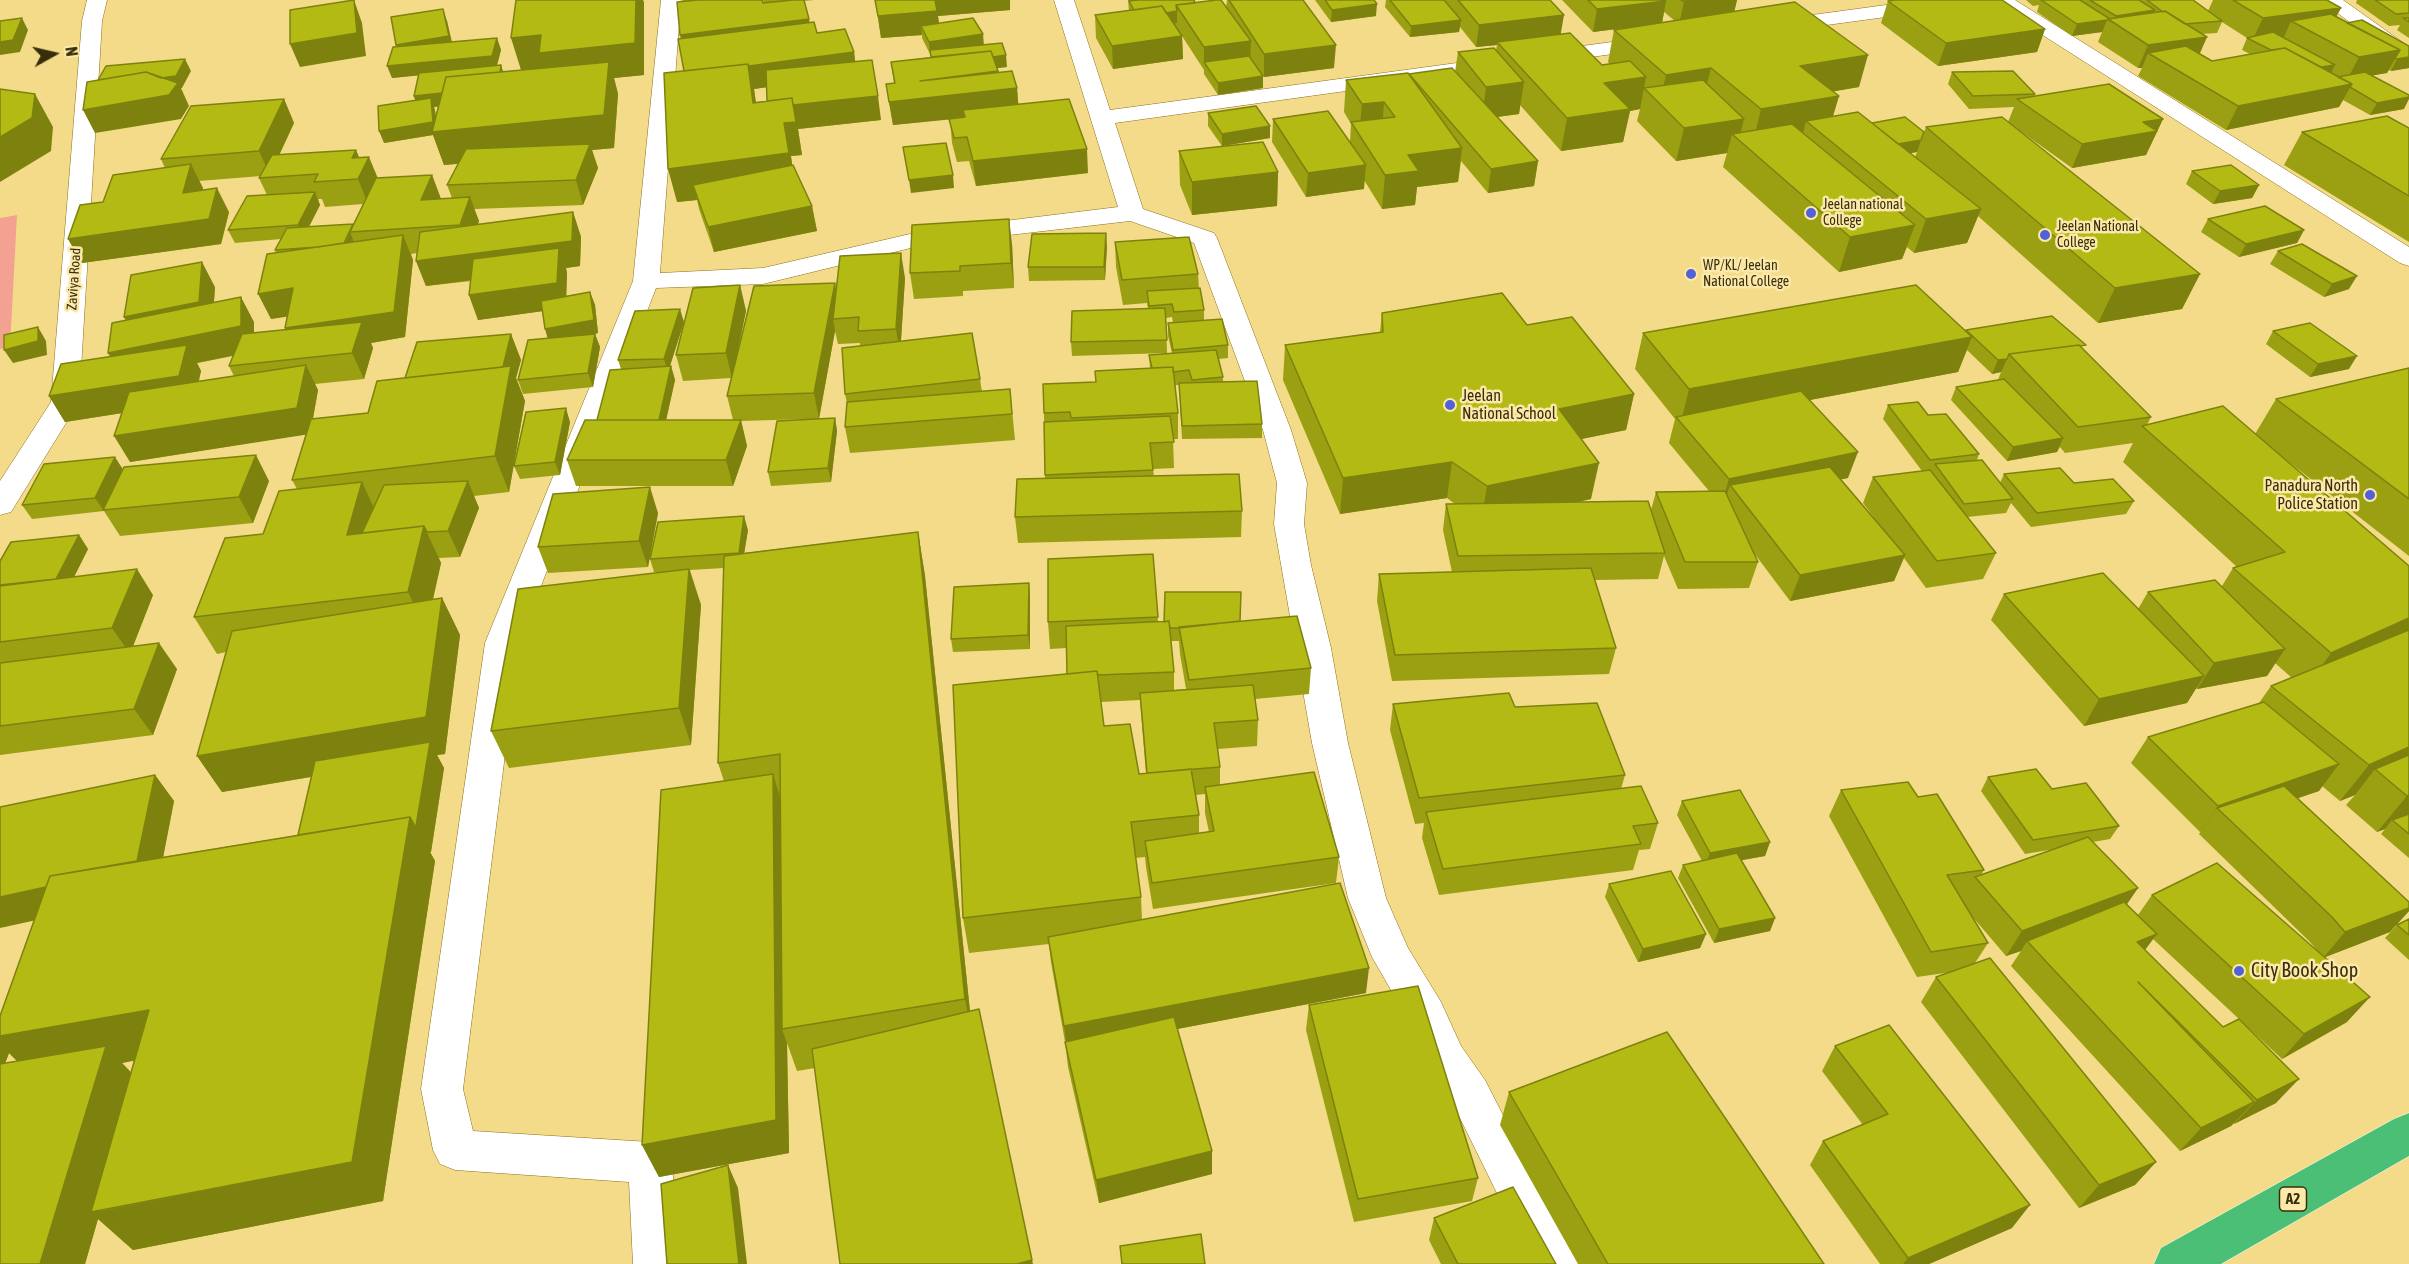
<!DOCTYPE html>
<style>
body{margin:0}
#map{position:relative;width:2409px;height:1264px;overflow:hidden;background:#f4db8a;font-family:"Asap Condensed",sans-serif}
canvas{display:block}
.north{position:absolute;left:24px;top:24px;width:60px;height:60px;-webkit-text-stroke:4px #fce9a9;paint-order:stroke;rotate:82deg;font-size:16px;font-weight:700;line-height:24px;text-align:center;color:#382e0c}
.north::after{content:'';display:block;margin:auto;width:21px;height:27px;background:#382e0c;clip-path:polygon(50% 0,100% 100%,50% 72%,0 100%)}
</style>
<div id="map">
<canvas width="2409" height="1264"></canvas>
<div class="north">N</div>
</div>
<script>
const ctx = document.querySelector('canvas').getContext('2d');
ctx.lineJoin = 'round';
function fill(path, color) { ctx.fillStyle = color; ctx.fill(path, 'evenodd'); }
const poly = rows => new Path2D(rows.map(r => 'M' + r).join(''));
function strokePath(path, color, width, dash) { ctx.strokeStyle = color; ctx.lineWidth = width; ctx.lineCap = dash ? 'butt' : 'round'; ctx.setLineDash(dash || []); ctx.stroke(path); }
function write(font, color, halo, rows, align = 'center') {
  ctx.font = font + ' "Asap Condensed",sans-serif'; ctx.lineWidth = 5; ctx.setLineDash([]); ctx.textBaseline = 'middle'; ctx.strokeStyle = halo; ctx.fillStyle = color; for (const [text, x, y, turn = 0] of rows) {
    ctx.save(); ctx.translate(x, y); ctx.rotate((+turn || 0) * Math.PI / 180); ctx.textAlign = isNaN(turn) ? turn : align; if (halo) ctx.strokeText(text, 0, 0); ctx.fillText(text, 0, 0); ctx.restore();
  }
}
const green = poly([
 [17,215,10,347,0,349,0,218]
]);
const minor = poly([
 [87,0,107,0,102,21,79,402,11,512,0,515,0,481,51,402,82,21,87,0],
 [661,0,681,0,660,273,763,268,923,231,1118,207,1054,0,1074,0,1110,110,1656,36,1663,38,1666,42,1663,46,1656,48,1115,123,1143,209,1214,233,1217,238,1291,430,1307,483,1304,524,1311,565,1331,648,1348,743,1386,898,1408,948,1441,1002,1461,1046,1485,1080,1579,1264,1532,1264,1455,1108,1430,1071,1410,1023,1372,957,1348,898,1312,743,1274,524,1277,483,1263,430,1194,243,1130,221,923,245,763,284,656,288,519,643,463,1089,473,1131,650,1142,666,1148,672,1163,679,1264,633,1264,629,1182,455,1170,440,1164,433,1150,421,1089,485,643,633,281,661,0],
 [1923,0,1977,0,1974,4,1967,6,1775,32,1768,30,1765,26,1768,22,1775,20,1923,0],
 [1991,0,2015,0,2409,247,2409,266,2400,263,1994,4,1991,0],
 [2320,0,2343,0,2409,47,2409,63,2402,61,2320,0]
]);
const highway = poly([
 [2409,1113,2409,1156,2221,1264,2154,1264,2161,1248,2394,1119,2409,1113]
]);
const wall = poly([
 [683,0,762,0,763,3,764,3,763,0,814,0,804,1,809,22,817,33,854,52,855,61,881,120,798,129,802,155,791,156,792,165,812,206,817,231,714,252,699,209,697,200,677,202,684,71,681,39],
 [767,87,767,101,756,102,754,89],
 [875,0,1010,0,1010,10,938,16,939,23,984,45,1007,67,997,68,999,73,1017,88,1018,104,1088,173,976,186,969,161,957,162,952,143,950,119,893,125,886,84,894,83,891,62,931,57,930,54,922,38,922,35,881,38],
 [1128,0,1194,0,1195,3,1226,7,1227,0,1303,0,1334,68,1264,77,1263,76,1263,88,1218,95,1204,74,1204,70,1182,36,1183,59,1113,69,1096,38,1095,15,1129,11],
 [1315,0,1374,0,1376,16,1331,22],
 [1386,0,1550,0,1561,34,1602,65,1610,64,1608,62,1614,30,1649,25,1593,32,1562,0,1737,0,1734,12,1859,87,1833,91,1839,96,1833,116,1924,132,1926,127,2008,122,2014,107,1969,109,1948,84,1952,72,2035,94,2034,96,2163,119,2146,155,2072,168,2009,123,2200,274,2182,309,2098,323,1978,216,1967,243,1914,253,1907,247,1902,259,1839,272,1723,167,1727,153,1676,161,1637,121,1640,109,1630,111,1623,142,1561,151,1520,105,1519,114,1497,117,1538,161,1534,186,1488,193,1461,161,1458,182,1417,187,1415,205,1382,209,1364,180,1364,189,1306,197,1272,142,1273,119,1350,142,1351,124,1344,112,1346,80,1409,74,1455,72,1458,52,1496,50,1497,45,1476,47,1460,27,1459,32,1410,37,1385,7],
 [1664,12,1675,21,1662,23],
 [1917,152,1915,157,1910,153],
 [2026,0,2193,0,2208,11,2213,0,2327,0,2341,8,2336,17,2347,23,2409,46,2409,68,2391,71,2389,70,2387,73,2373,75,2404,109,2370,115,2343,100,2339,107,2226,130,2138,76,2142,68,2138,68,2098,42,2102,32,2072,36,2037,12,2039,5,2033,6],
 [2222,22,2247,38,2242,50,2250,54,2212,61,2199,54,2207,37,2201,34,2217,33],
 [2357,0,2409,0,2409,38,2397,30,2400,25,2389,26,2356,3],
 [1888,1,2045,29,2037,52,1938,66,1881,23],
 [644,2,644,75,614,78,618,94,614,148,592,150,598,168,583,205,474,209,479,221,478,224,573,212,581,237,580,266,566,268,567,273,566,296,590,292,595,305,598,333,595,334,600,347,593,387,523,394,518,380,548,338,542,311,478,320,469,295,471,281,426,286,416,261,417,253,411,254,413,260,405,337,371,343,373,348,364,379,315,384,318,390,313,419,368,413,405,378,511,334,521,360,516,378,525,401,509,492,474,496,479,508,460,557,439,558,441,563,433,600,442,598,460,635,445,754,437,755,444,768,431,852,430,852,435,861,383,1201,133,1250,98,1219,85,1264,0,1264,0,1016,155,775,174,801,163,857,298,835,311,777,222,792,197,756,226,652,217,654,194,617,263,534,297,489,292,480,306,434,130,462,122,413,65,422,49,396,110,357,126,320,215,287,214,302,254,322,254,333,286,330,287,316,271,319,276,253,275,250,281,239,235,243,228,230,267,195,259,178,261,176,199,181,203,188,203,190,229,212,221,244,82,263,68,239,103,202,165,168,161,159,284,99,294,123,279,155,356,150,359,157,378,178,432,175,441,199,452,198,447,185,458,164,444,165,433,135,384,143,415,100,414,96,419,75,392,78,397,47,447,21,452,42,497,38,501,50,497,66,501,65,503,72,521,70],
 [438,106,436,115,434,107],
 [318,199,322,199,325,207,363,204,353,224,309,227,320,205],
 [233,356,229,366,234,376,199,381,201,371,197,363],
 [9,1053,17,1061,5,1063],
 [134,1060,131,1072,122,1063],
 [1208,113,1270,138,1223,146,1278,172,1277,206,1192,215,1180,185,1179,151,1222,146,1208,126],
 [2409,128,2409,242,2284,165,2302,132],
 [2192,171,2259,185,2252,198,2213,204,2186,184],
 [2208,219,2304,230,2297,243,2239,257,2201,232],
 [1115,242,1198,274,1199,288,1204,310,1204,320,1228,345,1228,358,1219,359,1223,377,1223,381,1262,424,1262,438,1182,439,1179,385,1175,385,1178,413,1178,439,1173,439,1174,468,1153,469,1154,476,1242,511,1241,537,1018,543,1015,517,1045,479,1044,413,1096,382,1150,368,1149,355,1172,353,1168,336,1168,323,1173,323,1172,317,1166,318,1167,353,1072,356,1071,342,1148,309,1147,303,1123,305,1116,267],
 [1012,244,1014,288,963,291,963,296,914,299,910,273],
 [1107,246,1105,280,1029,281,1028,267],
 [2278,251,2349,289,2324,297,2270,264],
 [905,278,901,341,980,379,982,392,1010,389,1015,440,850,453,845,427,847,403,845,394,860,346,860,343,838,344,835,331,819,418,835,418,837,431,831,482,771,486,768,472,807,419,741,421,747,446,733,486,576,486,567,460,597,420,621,369,618,360,684,322,670,366,671,366,675,380,666,420,733,420,727,396,731,378,683,381,676,355,740,285,746,311,737,354,835,283,836,291],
 [1382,313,1527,325,1634,394,1626,430,1581,439,1591,499,1578,502,1651,510,1656,492,1709,491,1669,443,1675,419,1635,369,1643,333,1966,331,2084,350,2151,417,2147,425,2255,434,2276,399,2409,368,2409,556,2271,448,2409,566,2409,858,2381,834,2385,829,2377,832,2346,805,2355,795,2340,801,2322,786,2319,791,2298,798,2409,902,2409,911,2390,932,2325,957,2347,1022,2282,1059,2153,939,2145,950,2276,1103,2234,1124,2234,1123,2231,1126,2180,1151,2011,966,2021,951,2006,956,1971,915,1988,943,1975,963,2156,1162,2135,1185,2079,1208,1921,1002,1936,977,1952,972,1917,977,1829,816,1841,790,1918,797,1984,870,1981,875,2055,849,2025,854,1981,791,1988,777,2052,789,2119,826,2110,839,2093,842,2138,888,2127,904,2138,915,2152,895,2316,949,2310,942,2199,834,2201,831,2200,832,2131,763,2148,737,2259,703,2271,686,2292,678,2275,663,2267,676,2197,689,2196,688,2187,703,2084,726,1991,620,2004,594,2138,609,2148,592,2222,586,2233,568,2237,567,2123,462,2133,443,2065,453,2060,447,2057,452,2007,461,1951,400,1956,387,1998,380,2001,372,1992,374,1967,350,1958,372,1810,400,1848,478,1841,479,1875,519,1863,503,1873,477,1922,471,1883,419,1888,405,1928,415,1979,454,1977,460,2000,483,2004,474,2074,483,2134,501,2126,514,2031,527,2011,503,2006,513,1967,517,1996,553,1983,579,1926,588,1904,558,1894,581,1790,601,1754,553,1758,562,1749,588,1678,589,1664,556,1658,579,1594,580,1616,648,1609,674,1392,681,1377,601,1379,574,1452,572,1443,530,1446,504,1455,504,1447,498,1340,514,1283,380,1285,345,1380,332],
 [2273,331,2349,369,2310,377,2266,344],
 [570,422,560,475,520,479,514,466],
 [123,470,269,481,253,523,120,536,104,511,32,519,22,505],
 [658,513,648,567,548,573,538,547],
 [748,530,744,553,918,532,925,576,970,1011,815,1068,797,1071,787,1043,789,1153,659,1177,642,1145,724,781,718,763,724,568,690,570,701,605,691,745,509,768,491,731,665,572,654,572,650,559],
 [79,535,88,549,74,577,153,595,133,646,177,669,153,735,0,755,0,561],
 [1153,554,1158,622,1240,621,1311,668,1309,694,1255,699,1258,720,1257,746,1218,749,1220,767,1220,785,1339,857,1336,883,1153,909,1146,867,1145,857,1135,858,1141,897,1142,920,1366,993,1177,1029,1212,1174,1099,1203,1068,1067,1065,1042,1051,962,1049,944,969,953,963,918,1067,674,1066,648,1050,649,1048,622],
 [1171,641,1179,641,1180,654,1186,689,1174,690,1174,672],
 [1140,700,1146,774,1139,774,1104,726,1101,702],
 [1205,794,1205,813,1209,832,1199,833,1199,815,1196,795],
 [1029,583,1030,597,1030,649,953,652,951,639],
 [1393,704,1515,707,1625,775,1621,789,1658,823,1650,849,1639,850,1633,870,1439,895,1422,838,1424,823,1415,824,1390,730],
 [1682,801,1770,842,1765,856,1741,860,1775,918,1770,931,1714,943,1678,878,1683,865,1702,861,1677,815],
 [1609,884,1706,934,1700,948,1638,962,1605,897],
 [2409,919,2409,960,2385,938,2397,925],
 [1309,1005,1478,1178,1472,1201,1354,1222,1306,1030],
 [1835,1046,2012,1228,1929,1264,1880,1264,1810,1165,1823,1141,1863,1125,1822,1071],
 [1509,1092,1824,1264,1578,1264,1500,1125],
 [1434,1218,1556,1264,1441,1264,1429,1240]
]);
const shadedWall = poly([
 [354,0,362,23,366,56,300,67,290,44],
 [636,0,643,0,644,2,644,75,614,78,618,94,614,148,592,150,598,168,583,205,576,180,588,151,444,165,433,135,384,143,379,131,433,122,432,107,418,108,414,96,497,88,501,65,505,78,501,100,434,107,435,110,437,131,604,115,608,79,549,85,544,68,521,70,511,38,541,35,546,52,635,43],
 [934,0,1010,0,1010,10,938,16,940,33,921,26,922,35,881,38,878,16],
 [1697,0,1737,0,1733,17,1679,24,1684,2],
 [1666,1,1662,23,1593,32,1597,9],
 [1377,4,1376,16,1331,22,1332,10],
 [2341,8,2329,30,2291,21,2284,37,2252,41,2263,18],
 [443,9,447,21,453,48,400,57,396,45],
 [2155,10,2150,21,2113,23,2116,16],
 [1177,11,1177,23,1138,28,1137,16],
 [1564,15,1560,38,1497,42,1497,45,1476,47,1479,25],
 [22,18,28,30,20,52,0,55,0,42],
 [809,19,813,42,685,57,680,35],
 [1461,20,1459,32,1410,37,1411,26],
 [2107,20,2102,32,2072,36,2077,24],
 [2045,29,2037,52,1938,66,1946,43],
 [983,34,984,46,930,54,929,42],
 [1182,36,1183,59,1113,69,1112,46],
 [2207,37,2197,60,2148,53,2142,68,2138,68,2148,45],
 [497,38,501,50,496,68,392,78,387,66],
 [1251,41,1250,64,1204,62,1204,70,1204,47],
 [1336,45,1334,68,1264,77,1264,54],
 [2400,50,2387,73,2347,80,2359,57],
 [854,52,857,75,754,89,760,136,684,75],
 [1006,55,1007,67,934,75,932,63],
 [1868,55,1859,87,1791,99,1800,66],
 [2409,57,2409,68,2391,71,2397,59],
 [185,59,191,71,182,88,181,88,189,106,181,119,95,133,83,110,102,96],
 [2335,65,2329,77,2308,70],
 [1711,68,1703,100,1659,104,1666,75],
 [998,71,1000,90,1017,88,1019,112,963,110,964,118,893,125,889,102,920,81],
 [1263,76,1263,88,1218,95,1218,83],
 [1646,77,1640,109,1630,111,1623,142,1561,151,1567,118,1604,83],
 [1524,82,1519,114,1482,119,1486,87],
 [2352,84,2339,107,2226,130,2238,106],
 [35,94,53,127,51,151,0,182,0,137],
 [878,96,881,120,798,129,802,155,791,156,795,187,693,185,697,200,677,202,668,169,768,108],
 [1839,96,1829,129,1806,121,1803,134,1753,142,1761,109],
 [2409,97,2409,99,2404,109,2370,115,2377,103],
 [284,99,294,123,270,175,259,151],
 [1384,102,1382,134,1359,135,1362,104],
 [1744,119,1739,140,1732,134,1727,153,1676,161,1684,128],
 [2163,119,2146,155,2072,168,2082,144,2143,122],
 [1270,126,1270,138,1222,146,1222,134],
 [1921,140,1917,152,1877,159,1881,147],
 [1462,148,1458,182,1417,187,1415,205,1382,209,1385,175,1408,155],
 [1087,149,1088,173,976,186,973,161],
 [356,150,363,168,369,157,379,181,368,204,358,179,352,158],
 [1538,161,1534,186,1488,193,1491,169],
 [191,164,203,188,196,217,183,193],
 [1366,165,1364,189,1306,197,1308,173],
 [1278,172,1277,206,1192,215,1192,182],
 [432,175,441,199,421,200],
 [953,175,954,188,911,193,909,180],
 [2259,185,2252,198,2213,204,2220,191],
 [217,188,229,212,221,244,82,263,68,239],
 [315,192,320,205,303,238,298,225],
 [470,197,479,221,469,250,460,225],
 [812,206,817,231,714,252,708,227],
 [1981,209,1967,243,1914,253,1926,219],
 [573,212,581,237,580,266,566,268,567,273,566,308,478,320,469,295,558,269,426,286,416,261],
 [1009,219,1012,244,1014,288,1011,263],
 [1915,225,1902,259,1839,272,1850,237],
 [2304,230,2297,243,2239,257,2246,244],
 [350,232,355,245,344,245],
 [1106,233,1107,246,1105,280,1104,267],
 [403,235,413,260,405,337,371,343,373,348,364,379,352,353,297,354,285,328],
 [901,253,905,278,900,355,896,329],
 [202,262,215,287,212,328,138,342,124,317],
 [2200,274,2182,309,2098,323,2115,288],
 [2357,276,2349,289,2324,297,2332,284],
 [835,283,839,309,833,319,835,331,819,419,814,393],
 [740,285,746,311,732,378,726,353],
 [293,288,305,314,271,319,258,294],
 [590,292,595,305,598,333,549,343,545,329],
 [241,297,254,322,254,351,197,363,201,371,193,402,65,422,49,396,123,379,108,353],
 [680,309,684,322,668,372,664,359],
 [38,327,46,341,47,355,13,363,4,350],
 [511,334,521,360,516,378,525,401,509,492,495,456,501,372],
 [595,334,600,347,593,387,588,373],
 [1972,337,1958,372,1683,424,1681,422,1689,389],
 [2357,356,2349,369,2310,377,2318,364],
 [2007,359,2001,372,1992,374,1998,360],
 [306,365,318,390,310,434,130,462,114,436],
 [671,366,675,380,663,434,659,420],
 [1634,394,1626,430,1552,445,1559,409],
 [566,408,570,422,560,475,555,462],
 [835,418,837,431,831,482,828,468],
 [741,420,747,446,733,486,726,460],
 [2063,438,2057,452,2007,461,2013,447],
 [1858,452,1848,478,1742,500,1730,485,1724,504,1721,505,1729,479],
 [256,455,269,481,253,523,239,497],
 [115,457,124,471,103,510,104,511,95,498],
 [1452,462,1447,498,1340,514,1343,478],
 [1599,463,1591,499,1481,522,1487,486],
 [468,481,479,508,460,557,448,531],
 [362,482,379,519,375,534,347,535],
 [650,487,658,513,648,567,639,541],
 [744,516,748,530,742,567,739,553],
 [424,526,441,563,426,629,408,592],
 [918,532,925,576,973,1041,965,999],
 [79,535,88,549,66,593,56,579],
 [1905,555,1894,581,1790,601,1800,575],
 [137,569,153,595,130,654,112,628],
 [689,569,701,605,691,745,679,708],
 [1029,583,1030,597,1030,649,1028,635],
 [442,598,460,635,445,754,437,755,444,768,431,852,430,852,435,861,383,1201,133,1250,98,1219,85,1264,40,1264,100,1066,34,1078,9,1053,0,1077,0,1033,3,1035,149,1010,185,1051,122,1063,138,1080,101,1211,352,1162,403,856,312,872,295,846,408,827,410,817,415,826,416,826,427,757,222,792,197,756,426,717],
 [2409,618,2409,642,2305,689,2331,653],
 [159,643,177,669,153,735,134,709],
 [2285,649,2267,676,2197,689,2214,663],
 [2204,676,2187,703,2084,726,2099,699],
 [2409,747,2409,771,2375,769,2355,795,2340,801,2369,765],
 [2339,764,2319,791,2231,821,2217,808,2200,832,2218,806],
 [773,774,784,810,782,1029,787,1043,789,1153,659,1177,642,1145],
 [155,775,174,801,156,894,0,928,0,897],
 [2409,795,2409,819,2392,820,2385,829,2377,832,2407,796],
 [1770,842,1765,856,1705,867,1710,853],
 [2138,888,2120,914,2027,941,2021,951,2006,956,2022,931],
 [2409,908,2409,911,2390,932,2323,958,2345,932],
 [1775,918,1770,931,1714,943,1719,929],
 [1706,934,1700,948,1638,962,1643,949],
 [2157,934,2138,959,2137,942],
 [1369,968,1366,993,1067,1050,1064,1026],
 [2370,997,2347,1022,2282,1059,2304,1034],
 [2299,1079,2276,1103,2234,1124,2257,1100],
 [2254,1102,2231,1126,2180,1151,2201,1128],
 [1212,1151,1212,1174,1099,1203,1096,1180],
 [2156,1162,2135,1185,2079,1208,2099,1185],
 [728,1165,738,1188,747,1264,739,1264],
 [2030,1205,2012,1228,1929,1264,1903,1264,1908,1258],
 [1032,1260,1033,1264,1017,1264]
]);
const building = poly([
 [354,0,357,33,290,44,290,10,354,0],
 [516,0,636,0,635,43,539,53,541,35,511,38,516,0],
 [698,0,762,0,763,3,793,0,804,0,809,19,680,35,677,2,698,0],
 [875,0,935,0,937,11,878,16,875,0],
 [1138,0,1194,0,1195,3,1176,5,1177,11,1166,13,1162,6,1134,10,1129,1,1138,0],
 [1216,0,1221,0,1251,41,1204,47,1176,5,1216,0],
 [1229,0,1303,0,1336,45,1264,54,1229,0],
 [1325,0,1374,0,1377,4,1332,10,1325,0],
 [1390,0,1444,0,1461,20,1411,26,1390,0],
 [1458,0,1550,0,1564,15,1479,25,1458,0],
 [1588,0,1665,0,1666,1,1597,9,1588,0],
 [1681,0,1697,0,1684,2,1681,0],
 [1895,0,2002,0,2045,29,1946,43,1888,1,1895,0],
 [2041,0,2080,0,2110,19,2108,19,2107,20,2077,24,2041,0],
 [2090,0,2139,0,2155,10,2116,16,2090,0],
 [2147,0,2193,0,2222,21,2185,24,2165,11,2163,12,2147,0],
 [2233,0,2327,0,2341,8,2263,18,2233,0],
 [2375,0,2409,0,2409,13,2396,14,2375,0],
 [1795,2,1868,55,1800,66,1839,96,1761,109,1711,68,1666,75,1614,30,1795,2],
 [1162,6,1182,36,1112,46,1095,15,1162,6],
 [443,9,449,36,396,45,391,17,443,9],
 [2165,11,2207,37,2148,45,2108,19,2165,11],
 [2331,14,2400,50,2359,57,2291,21,2331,14],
 [22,18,13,40,0,42,0,21,22,18],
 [973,18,983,34,929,42,921,26,973,18],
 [2403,18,2409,18,2409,22,2403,18],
 [2362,20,2409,46,2409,57,2397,59,2395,58,2400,50,2347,23,2362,20],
 [814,22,817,33,845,29,854,52,749,66,748,64,684,71,678,39,814,22],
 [2273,32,2335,65,2321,67,2285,48,2271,50,2247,38,2273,32],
 [1570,33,1602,65,1630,61,1646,77,1604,83,1630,109,1567,118,1497,42,1570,33],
 [497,38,492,56,387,66,393,47,497,38],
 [1002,43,1006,55,993,57,991,51,931,57,930,50,1002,43],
 [2186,46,2212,61,2285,48,2352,84,2238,106,2148,53,2186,46],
 [1494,48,1524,82,1486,87,1458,52,1494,48],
 [991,51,998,71,920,81,1012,71,1017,88,889,102,886,84,895,83,891,62,991,51],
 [1249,56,1263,76,1218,83,1204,62,1249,56],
 [185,59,176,76,161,78,146,72,98,80,106,66,185,59],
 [872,60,878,96,793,105,792,98,767,101,766,70,872,60],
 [609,62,604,115,432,132,446,77,609,62],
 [748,64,753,103,792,98,796,122,784,123,789,153,668,169,664,73,748,64],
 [501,65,500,72,446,77,442,93,414,96,419,73,501,65],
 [1452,68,1538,161,1491,169,1409,74,1452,68],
 [2013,71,2035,94,1973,96,1952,72,2013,71],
 [146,72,178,83,169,95,83,110,87,82,146,72],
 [2365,72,2409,95,2409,97,2377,103,2350,87,2352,84,2338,77,2365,72],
 [1408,73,1462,148,1408,155,1419,171,1385,175,1351,122,1395,117,1384,102,1362,104,1346,80,1408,73],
 [1703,80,1744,119,1684,128,1644,88,1703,80],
 [2109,84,2163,119,2143,122,2157,131,2082,144,2017,99,2109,84],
 [0,89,35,94,32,118,0,137,0,89],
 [431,98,433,122,379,131,378,106,431,98],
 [284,99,259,151,161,159,191,106,284,99],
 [1069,99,1087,149,973,161,967,137,954,138,949,119,965,117,963,110,1069,99],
 [1256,106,1270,126,1222,134,1208,113,1256,106],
 [1328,111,1366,165,1308,173,1273,119,1328,111],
 [1858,112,1981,209,1926,219,1806,121,1858,112],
 [2387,116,2409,128,2409,196,2302,132,2387,116],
 [1905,117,1924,132,1921,140,1898,144,1872,123,1905,117],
 [2002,117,2200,274,2115,288,1926,127,2002,117],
 [1792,124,1915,225,1850,237,1732,134,1792,124],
 [1263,142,1278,172,1192,182,1179,151,1263,142],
 [946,143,953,175,909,180,903,147,946,143],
 [590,144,576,180,447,185,466,149,590,144],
 [356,150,352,158,369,157,358,179,314,182,318,174,259,178,272,155,356,150],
 [191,164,183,193,217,188,209,219,68,239,80,205,103,202,113,175,191,164],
 [793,165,812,206,708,227,693,185,793,165],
 [2231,165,2259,185,2220,191,2192,171,2231,165],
 [432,175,421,200,470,197,460,225,350,232,376,178,432,175],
 [315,192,298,225,228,230,247,196,315,192],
 [2265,206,2304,230,2246,244,2208,219,2265,206],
 [573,212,572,241,416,261,420,232,573,212],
 [1009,219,1011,263,960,266,960,271,910,273,912,225,1009,219],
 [353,224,344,243,318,247,275,250,287,228,353,224],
 [1106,233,1104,267,1028,267,1032,234,1106,233],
 [403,235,394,312,285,328,293,288,258,294,267,254,403,235],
 [1189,237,1198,274,1122,280,1115,242,1189,237],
 [2302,244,2357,276,2332,284,2278,251,2302,244],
 [559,248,557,283,469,295,473,259,559,248],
 [901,253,896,329,858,331,859,317,833,319,840,256,901,253],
 [202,262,199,302,124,317,131,275,202,262],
 [835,283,814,393,727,396,754,286,835,283],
 [740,285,726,353,676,355,693,288,740,285],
 [1916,285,1972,337,1689,389,1643,333,1916,285],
 [1200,288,1204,310,1174,312,1172,304,1149,306,1147,291,1200,288],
 [590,292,594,320,545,329,541,301,590,292],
 [1502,293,1527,325,1572,317,1634,394,1559,409,1599,463,1487,486,1452,462,1343,478,1285,345,1383,332,1382,313,1502,293],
 [241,297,241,326,108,353,112,323,241,297],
 [1165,308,1167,340,1071,342,1072,311,1165,308],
 [680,309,664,359,618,360,635,311,680,309],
 [2052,316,2086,345,2080,346,2079,345,2009,354,2007,359,1998,360,1966,330,2052,316],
 [1222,319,1228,345,1173,350,1168,323,1222,319],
 [362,322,352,353,229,366,242,334,362,322],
 [2310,323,2357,356,2318,364,2273,331,2310,323],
 [38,327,38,341,4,350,4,335,38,327],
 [972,333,980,379,845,394,842,348,972,333],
 [511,334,503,367,405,378,417,342,511,334],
 [595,334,588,373,518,380,528,340,595,334],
 [187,345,179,376,49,396,61,364,187,345],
 [2079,345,2151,417,2078,427,2009,354,2079,345],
 [1216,350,1223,377,1192,380,1189,370,1173,372,1173,367,1152,368,1149,355,1216,350],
 [306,365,297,408,114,436,129,392,306,365],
 [511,366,495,456,292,480,311,419,368,413,377,381,511,366],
 [671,366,659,420,597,420,610,370,671,366],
 [1173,367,1178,413,1071,418,1070,412,1044,413,1043,384,1096,382,1095,371,1173,367],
 [2409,368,2409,499,2276,399,2409,368],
 [2004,379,2063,438,2013,447,1956,387,2004,379],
 [1257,381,1262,424,1182,426,1179,383,1257,381],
 [1010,389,1012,414,845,427,847,402,1010,389],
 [1801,391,1858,452,1729,479,1676,417,1801,391],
 [1918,402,1928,415,1946,414,1979,454,1930,460,1888,405,1918,402],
 [2223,406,2409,566,2409,618,2331,653,2233,568,2285,552,2142,426,2223,406],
 [566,408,555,462,514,466,526,412,566,408],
 [1170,416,1174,442,1150,443,1153,470,1045,475,1044,422,1170,416],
 [835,418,828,468,768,472,777,421,835,418],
 [585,420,741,420,726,460,567,460,585,420],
 [256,455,239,497,103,510,124,467,256,455],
 [115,457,95,498,22,505,44,464,115,457],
 [1982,460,2013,499,1964,504,1935,464,1982,460],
 [1830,467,1905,555,1800,575,1730,485,1830,467],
 [2060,468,2074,483,2113,479,2134,501,2037,513,2004,474,2060,468],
 [1930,470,1996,553,1937,561,1873,477,1930,470],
 [1239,474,1242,511,1015,517,1017,479,1239,474],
 [468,481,448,531,427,532,424,526,362,533,384,485,468,481],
 [362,482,347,535,424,526,408,592,194,617,225,538,263,534,279,491,362,482],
 [650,487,639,541,538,547,553,494,650,487],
 [1725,491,1758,562,1685,562,1656,492,1725,491],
 [1648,501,1665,553,1458,556,1446,504,1648,501],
 [744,516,739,553,650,559,658,522,744,516],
 [918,532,965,999,782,1029,780,754,718,763,724,556,918,532],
 [79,535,56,579,0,585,0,561,11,542,79,535],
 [1153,554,1158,617,1048,622,1048,559,1153,554],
 [1591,568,1616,648,1395,655,1379,574,1591,568],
 [137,569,112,628,0,642,0,586,137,569],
 [689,569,679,708,491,731,518,589,689,569],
 [2103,573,2204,676,2099,699,2004,594,2103,573],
 [2215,580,2285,649,2214,663,2148,592,2215,580],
 [1029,583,1028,635,951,639,954,587,1029,583],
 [1165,592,1241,592,1240,621,1179,628,1170,628,1169,621,1164,622,1165,592],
 [442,598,426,717,197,756,232,631,442,598],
 [1297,616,1311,668,1189,680,1179,627,1297,616],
 [1169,621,1174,672,1098,675,1097,671,1067,674,1066,626,1169,621],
 [2409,630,2409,747,2369,765,2271,686,2409,630],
 [159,643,134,709,0,726,0,663,159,643],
 [1097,671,1104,726,1130,724,1139,774,1191,769,1199,815,1131,822,1141,897,963,918,953,685,1097,671],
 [1253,685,1258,720,1214,723,1220,767,1147,773,1140,693,1253,685],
 [1509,693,1515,707,1597,703,1625,775,1419,798,1393,704,1509,693],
 [2264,702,2339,764,2218,806,2148,737,2264,702],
 [430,742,416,826,415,826,410,817,298,835,315,761,430,742],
 [2409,755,2409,795,2407,796,2375,769,2409,755],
 [2036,769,2052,789,2086,783,2119,826,2033,840,1988,777,2036,769],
 [1314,772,1339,857,1152,883,1145,841,1214,831,1205,787,1314,772],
 [773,774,776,1120,642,1145,661,790,773,774],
 [155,775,137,861,50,876,46,887,0,897,0,807,155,775],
 [1908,782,1918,797,1937,794,1984,870,1947,875,1988,943,1931,952,1841,790,1908,782],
 [1641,786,1658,823,1633,826,1641,844,1443,869,1426,812,1641,786],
 [2284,786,2409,902,2409,908,2345,932,2332,917,2217,808,2284,786],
 [1740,790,1770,842,1710,853,1682,801,1740,790],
 [2409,814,2409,834,2392,820,2409,814],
 [410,817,352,1162,91,1212,149,1010,0,1036,0,1016,50,876,410,817],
 [2088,837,2138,888,2022,931,1975,877,2088,837],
 [1737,853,1775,918,1719,929,1683,865,1737,853],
 [2217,863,2370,997,2304,1034,2152,895,2217,863],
 [1671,871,1706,934,1643,949,1609,884,1671,871],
 [1340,883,1369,968,1064,1026,1048,937,1340,883],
 [2124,902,2157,934,2137,942,2223,1027,2239,1019,2299,1079,2257,1100,2138,982,2254,1102,2201,1128,2027,941,2124,902],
 [2409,919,2409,935,2397,925,2409,919],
 [1990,958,2156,1162,2099,1185,1936,977,1990,958],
 [1418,986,1478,1178,1358,1199,1309,1005,1418,986],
 [979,1009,1032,1260,1017,1264,840,1264,812,1049,979,1009],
 [1174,1017,1212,1151,1096,1180,1065,1042,1174,1017],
 [1889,1025,2030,1205,1908,1258,1823,1141,1888,1114,1835,1046,1889,1025],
 [1667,1032,1824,1264,1608,1264,1509,1092,1667,1032],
 [106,1046,40,1264,0,1264,0,1064,106,1046],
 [728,1165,739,1264,667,1264,661,1184,728,1165],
 [1513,1187,1556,1264,1458,1264,1434,1218,1513,1187],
 [1201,1234,1205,1264,1122,1264,1120,1246,1201,1234]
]);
const markers = [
 [1811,213,6,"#5162d8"],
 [2045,235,6,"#5162d8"],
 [1691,274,6,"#5162d8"],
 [1450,405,6,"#5162d8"],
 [2370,495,6,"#5162d8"],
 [2239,971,6,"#5162d8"]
];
const farPoinames = [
 ["Jeelan national",1823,205],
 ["College",1823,221],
 ["Jeelan National",2057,227],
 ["College",2057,243],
 ["WP/KL/ Jeelan",1703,266],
 ["National College",1703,282]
];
const farStreetnames = [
 ["Zaviya Road",74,279,-86]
];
const shields = [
 [2293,1199,27]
];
const shieldNames = [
 ["A2",2293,1199]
];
const poiNames = [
 ["Jeelan",1462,396],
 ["National School",1462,414],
 ["Panadura North",2358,486,"right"],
 ["Police Station",2358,504,"right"]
];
const nearPoinames = [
 ["City Book Shop",2251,971]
];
fill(green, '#f3a190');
strokePath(minor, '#88711a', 1);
strokePath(highway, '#fff', 1);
fill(minor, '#fff');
fill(highway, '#4cbf76');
fill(wall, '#9aa011');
fill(shadedWall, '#7d820e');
fill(building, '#b3ba14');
strokePath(building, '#7d820e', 1.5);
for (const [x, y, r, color] of markers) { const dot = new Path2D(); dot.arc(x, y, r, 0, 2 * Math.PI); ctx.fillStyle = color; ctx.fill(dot); strokePath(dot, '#fce9a9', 2); }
write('14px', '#382e0c', '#fce9a9', farPoinames, 'left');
write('14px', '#382e0c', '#fce9a9', farStreetnames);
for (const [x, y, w] of shields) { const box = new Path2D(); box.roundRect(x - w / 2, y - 12, w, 24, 4.5); ctx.fillStyle = '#fce9a9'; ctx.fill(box); strokePath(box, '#382e0c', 1.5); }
write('bold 15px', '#382e0c', null, shieldNames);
write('16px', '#382e0c', '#fce9a9', poiNames, 'left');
write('20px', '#382e0c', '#fce9a9', nearPoinames, 'left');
</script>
